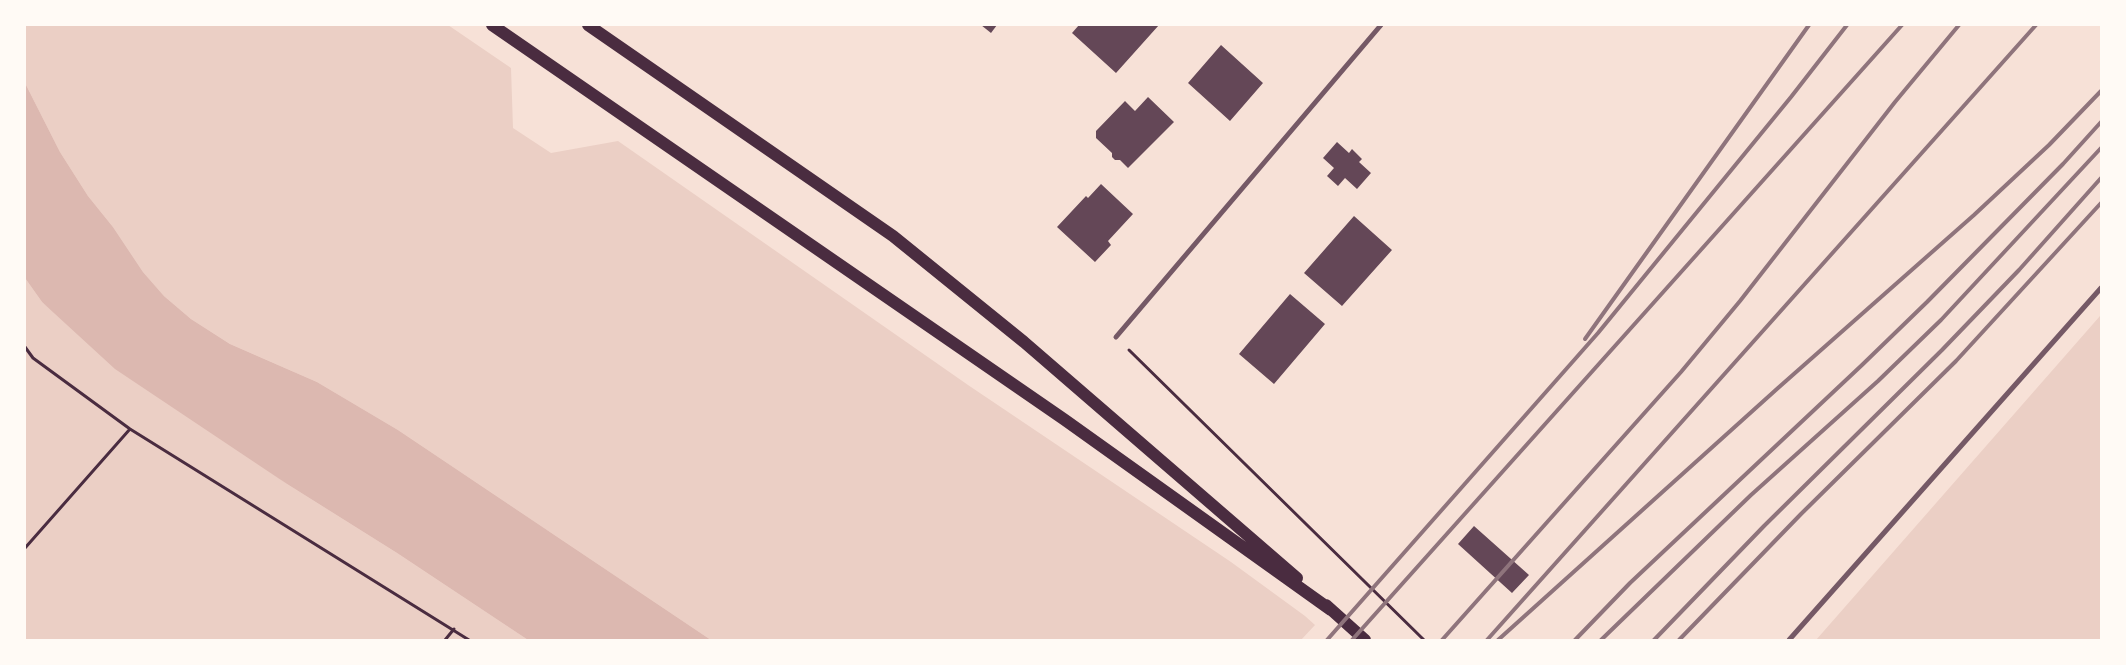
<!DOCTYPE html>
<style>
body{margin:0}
#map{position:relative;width:2126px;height:665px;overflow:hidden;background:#f7e1d7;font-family:Lato,sans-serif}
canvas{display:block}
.frame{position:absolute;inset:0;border:26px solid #fffaf5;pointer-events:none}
</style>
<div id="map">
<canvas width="2126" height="665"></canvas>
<div class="frame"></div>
</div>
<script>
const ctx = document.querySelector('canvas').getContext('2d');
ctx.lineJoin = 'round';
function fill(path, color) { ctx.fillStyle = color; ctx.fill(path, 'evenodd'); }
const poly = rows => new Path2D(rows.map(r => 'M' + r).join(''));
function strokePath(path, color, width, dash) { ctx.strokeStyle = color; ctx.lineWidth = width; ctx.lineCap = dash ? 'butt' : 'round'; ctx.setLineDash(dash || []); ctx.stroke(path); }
const green = poly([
 [25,25,448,25,511,68,513,128,551,153,618,141,968,385,1231,562,1305,616,1315,625,1301,640,711,640,398,430,317,382,230,344,191,319,164,296,143,272,113,227,88,196,60,152,25,83],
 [25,278,42,302,287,484,397,553,528,640,25,640],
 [2101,316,2101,640,1816,640,2100,316]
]);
const water = poly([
 [25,83,60,152,88,196,113,227,143,272,164,296,191,319,230,344,317,382,398,430,711,640,528,640,397,553,287,484,115,369,42,302,25,278]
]);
const building = poly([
 [981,25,997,25,991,33],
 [1079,25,1159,25,1116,73,1072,33],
 [1221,45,1263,83,1230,121,1188,83],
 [1148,97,1174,122,1128,168,1120,160,1115,160,1112,157,1112,153,1096,138,1096,131,1125,101,1135,111],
 [1337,142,1349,153,1352,149,1362,159,1359,162,1371,173,1357,189,1345,178,1338,186,1327,176,1334,168,1323,158],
 [1101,184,1133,214,1108,241,1111,245,1095,262,1057,227,1086,196,1088,198],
 [1354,216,1392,250,1342,306,1304,273],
 [1290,294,1325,324,1274,384,1239,354],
 [1474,526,1529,575,1512,593,1458,544]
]);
const path = poly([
 [25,347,33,358,130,429,469,640],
 [1129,350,1424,640],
 [25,548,130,429],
 [445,640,454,629]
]);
const minor = poly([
 [1116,337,1381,25],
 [1789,640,2101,288]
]);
const primary = poly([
 [492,25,1065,420,1331,610],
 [588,25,893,236,1024,342,1297,578],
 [1326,605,1365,640]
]);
const rail = poly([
 [1585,339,1809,25],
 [1327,640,1598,333,1791,97,1847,25],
 [1352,640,1902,25],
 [1442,640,1681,372,1740,301,1895,102,1959,25],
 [1487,640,2036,25],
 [1498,640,1778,388,1974,215,2049,145,2101,91],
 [1575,640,1630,583,1862,365,1927,302,2063,164,2101,122],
 [1601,640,1751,495,1878,381,1941,320,2101,148],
 [1654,640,1764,526,1942,350,2019,270,2101,178],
 [1679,640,1801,514,1956,361,2101,203]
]);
fill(green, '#ebcfc5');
fill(water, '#dcb8b0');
fill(building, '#644757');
strokePath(path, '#4a2c40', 3);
strokePath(minor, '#755966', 5);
strokePath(primary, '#4a2c40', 12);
strokePath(rail, '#8f747c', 4);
</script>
